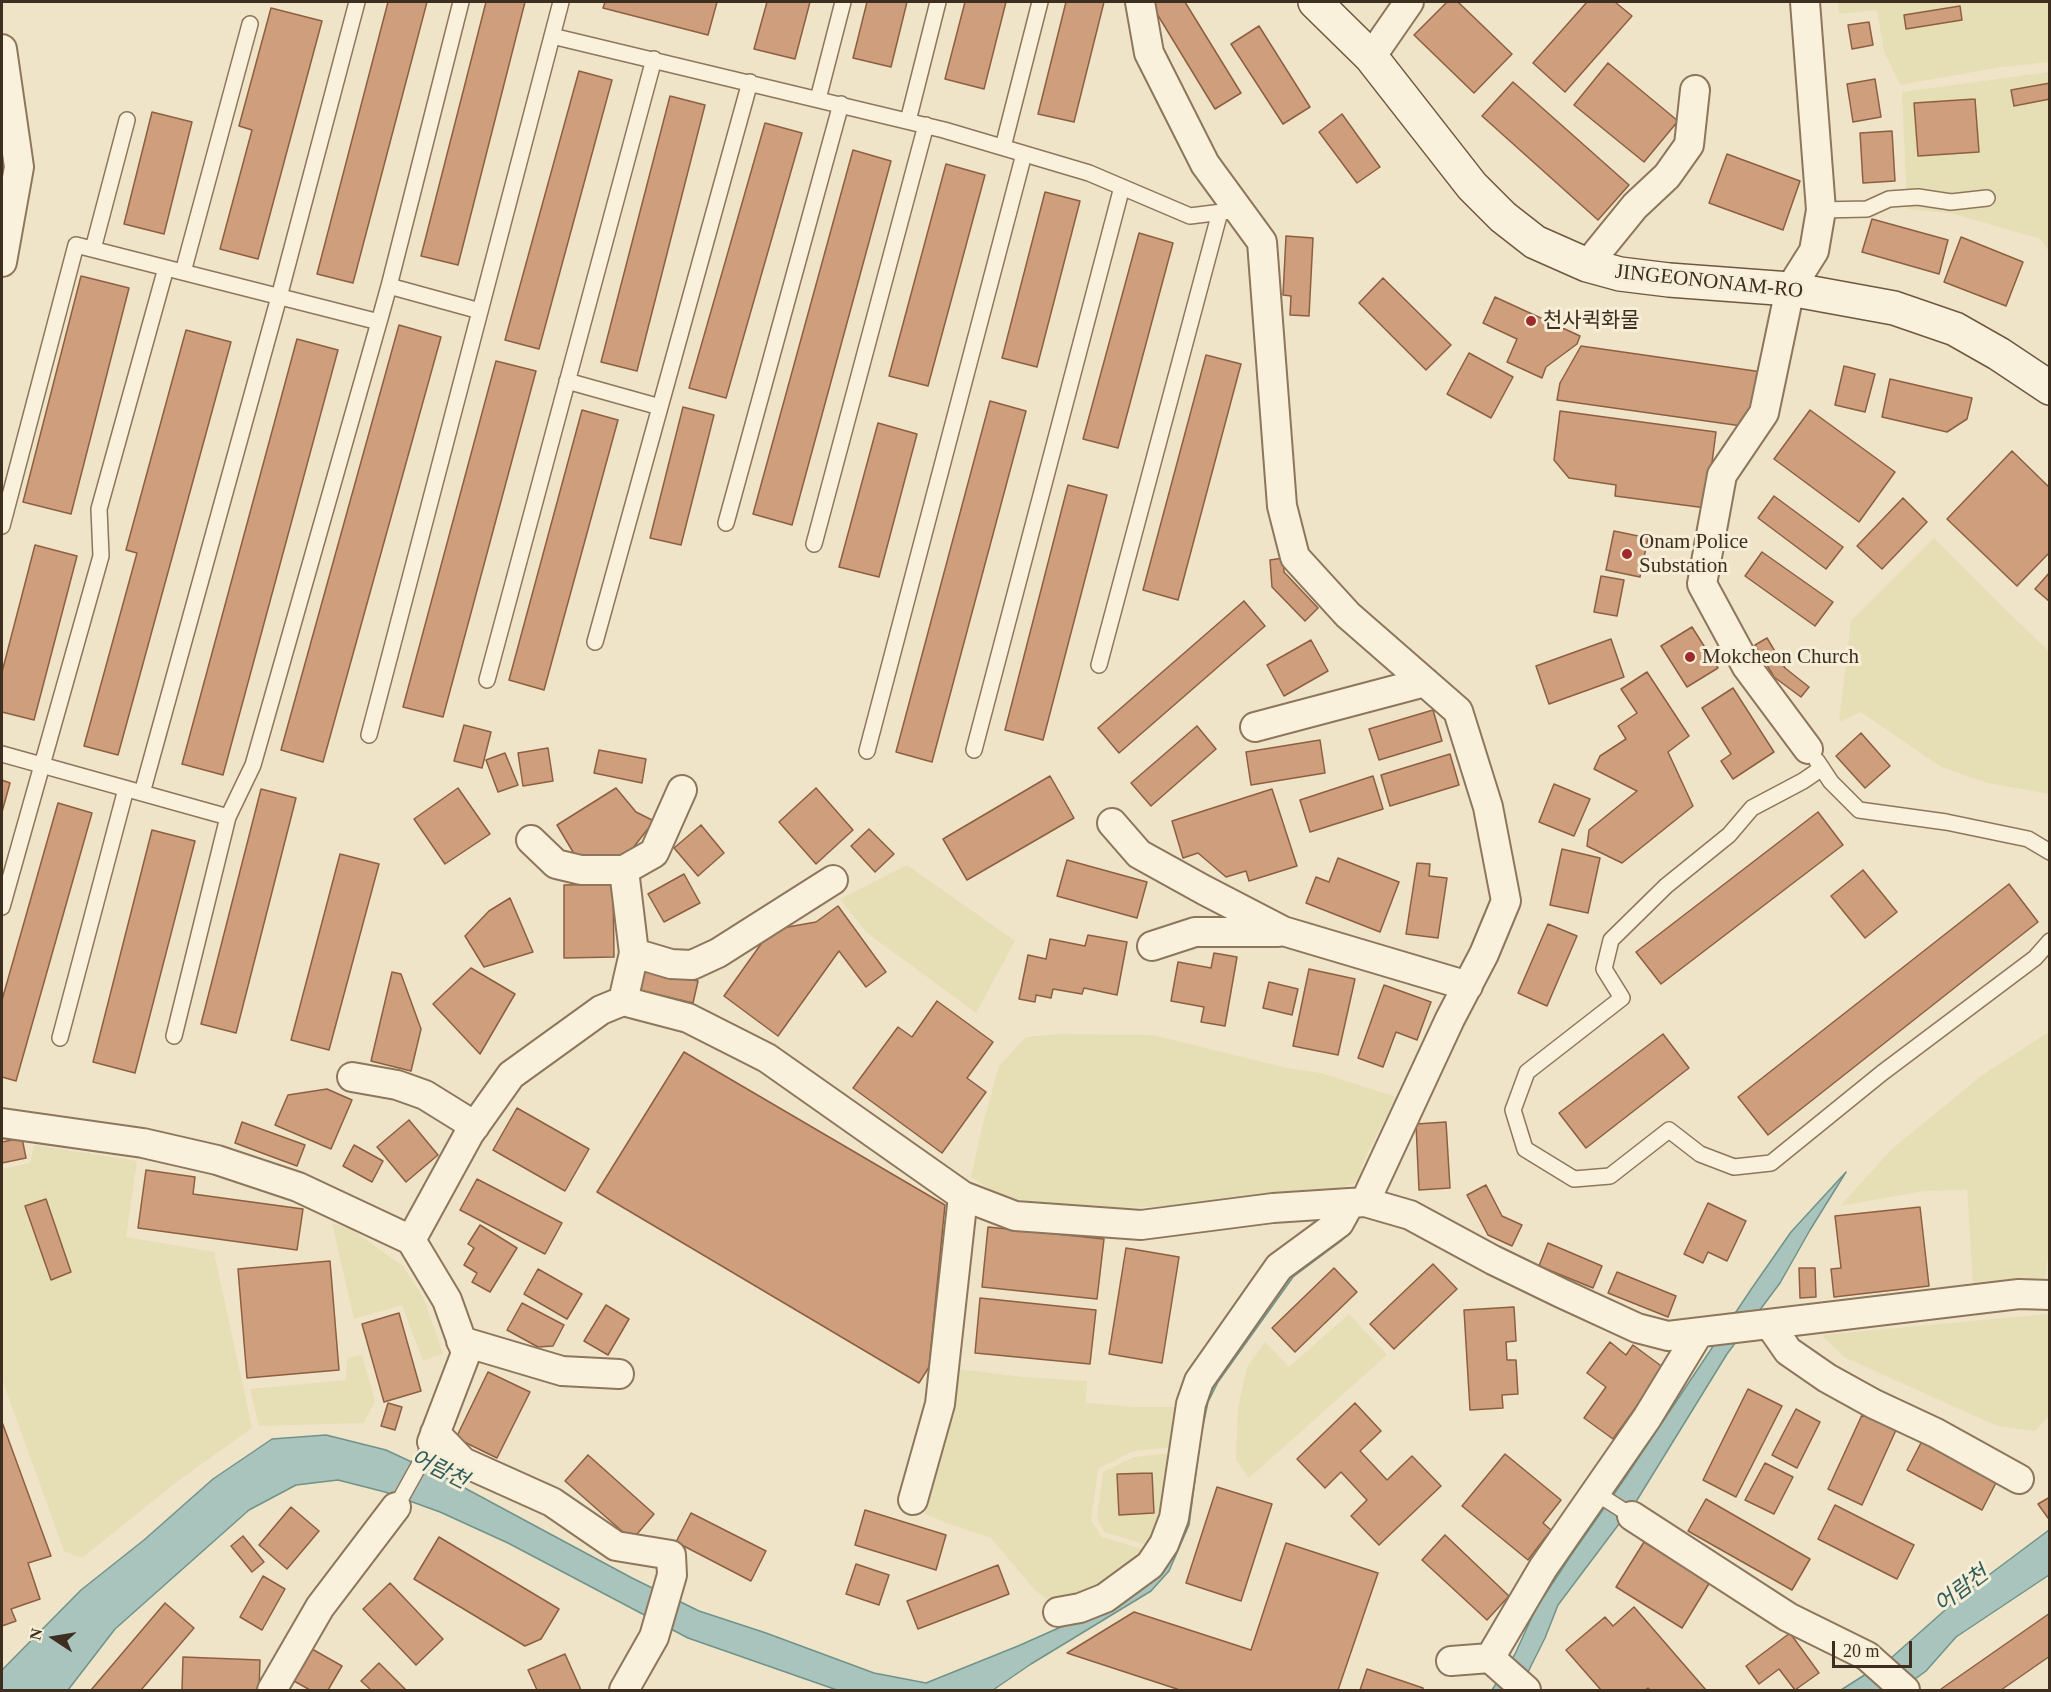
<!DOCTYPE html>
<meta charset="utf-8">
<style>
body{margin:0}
#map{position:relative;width:2051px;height:1692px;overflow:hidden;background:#f0e4c8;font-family:"Times New Roman",serif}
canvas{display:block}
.frame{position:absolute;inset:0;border:3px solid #3d2e20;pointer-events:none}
.north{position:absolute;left:24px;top:1608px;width:60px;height:60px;-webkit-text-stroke:4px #f7eed8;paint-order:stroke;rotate:282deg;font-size:16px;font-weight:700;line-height:24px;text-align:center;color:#3d2e20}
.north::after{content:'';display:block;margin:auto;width:21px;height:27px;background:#3d2e20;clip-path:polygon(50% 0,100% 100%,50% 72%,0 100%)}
.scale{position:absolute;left:1832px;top:1641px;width:80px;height:27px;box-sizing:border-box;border:3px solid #3d2e20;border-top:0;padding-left:8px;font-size:18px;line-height:21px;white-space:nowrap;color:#3d2e20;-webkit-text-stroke:4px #f7eed8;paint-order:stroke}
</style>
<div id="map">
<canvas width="2051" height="1692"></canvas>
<div class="frame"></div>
<div class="north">N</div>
<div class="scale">20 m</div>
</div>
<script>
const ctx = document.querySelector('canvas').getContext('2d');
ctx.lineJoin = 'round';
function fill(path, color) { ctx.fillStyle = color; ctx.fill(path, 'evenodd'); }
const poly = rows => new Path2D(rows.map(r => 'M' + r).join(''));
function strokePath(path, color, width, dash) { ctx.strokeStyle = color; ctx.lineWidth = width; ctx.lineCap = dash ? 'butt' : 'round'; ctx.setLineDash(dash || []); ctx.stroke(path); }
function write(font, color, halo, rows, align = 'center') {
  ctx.font = font + ' "Times New Roman","Noto Sans KR",serif'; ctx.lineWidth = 6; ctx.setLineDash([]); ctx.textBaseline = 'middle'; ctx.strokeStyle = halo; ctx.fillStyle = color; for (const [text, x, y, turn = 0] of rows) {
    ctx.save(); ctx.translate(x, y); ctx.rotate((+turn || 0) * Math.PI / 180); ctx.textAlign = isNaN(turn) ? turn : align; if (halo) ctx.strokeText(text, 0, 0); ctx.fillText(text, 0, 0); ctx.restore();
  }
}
const farmland = poly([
 [1838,2,2049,2,2049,62,1995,68,1900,85,1884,51,1877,10,1839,14],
 [2049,72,2049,252,2041,239,1950,213,1907,209,1902,92],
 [1934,538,2011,615,2049,651,2049,794,1988,783,1941,767,1861,712,1839,722,1851,621],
 [907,865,1015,941,976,1013,866,932,840,899],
 [2049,1032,2050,1241,2045,1278,1973,1285,1967,1190,1924,1191,1840,1206,1892,1149,1981,1076],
 [1059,1034,1153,1035,1287,1068,1321,1073,1396,1097,1362,1165,1360,1181,1344,1187,1214,1204,1121,1208,1047,1205,999,1195,971,1177,981,1131,999,1066,1026,1037],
 [34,1145,137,1161,126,1237,214,1252,252,1428,178,1481,82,1558,64,1551,2,1379,2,1169,30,1163],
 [332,1223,351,1229,403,1266,423,1297,443,1353,423,1361,402,1305,354,1319],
 [1349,1314,1387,1355,1249,1478,1236,1460,1238,1408,1247,1367,1265,1342,1289,1367],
 [2048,1314,2049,1416,2035,1431,1997,1426,1844,1357,1821,1335],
 [362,1355,375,1401,364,1423,259,1426,250,1389,346,1380,347,1358],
 [958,1369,1023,1377,1087,1381,1086,1403,1135,1407,1177,1407,1174,1447,1133,1451,1098,1469,1091,1520,1102,1537,1148,1551,1118,1580,1076,1598,1046,1599,1033,1588,991,1538,949,1524,925,1514,923,1501,941,1446],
 [1173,1453,1171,1490,1151,1546,1104,1532,1097,1518,1103,1472,1134,1457]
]);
const water = poly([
 [1846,1172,1810,1230,1780,1283,1727,1354,1637,1500,1558,1605,1545,1638,1519,1690,1492,1690,1515,1654,1536,1608,1574,1551,1623,1481,1752,1288,1791,1232,1846,1172],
 [1353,1227,1341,1241,1293,1277,1218,1382,1208,1402,1201,1435,1189,1525,1169,1571,1151,1591,1031,1664,993,1690,837,1690,688,1638,508,1543,440,1512,385,1492,338,1480,296,1485,249,1510,115,1629,68,1690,2,1690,2,1670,81,1590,144,1540,213,1479,272,1439,326,1435,386,1450,448,1479,632,1578,699,1611,766,1633,874,1673,926,1683,1018,1646,1079,1619,1143,1583,1198,1412,1268,1288,1353,1227],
 [2049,1530,2049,1575,1956,1637,1926,1671,1900,1690,1841,1690,1891,1658,1962,1595,2049,1530]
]);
const building = poly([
 [388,2,427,2,353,283,317,274,388,2],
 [486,2,525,2,458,265,421,256,486,2],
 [605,2,717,2,708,35,603,8,605,2],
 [767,2,810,2,795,59,754,49,767,2],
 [867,2,907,2,891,67,853,58,867,2],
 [965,2,1006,2,984,89,945,79,965,2],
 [1066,2,1104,2,1074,122,1038,114,1066,2],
 [1154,2,1185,2,1241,93,1215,109,1151,4,1154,2],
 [1447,2,1458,2,1512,54,1474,93,1414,35,1447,2],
 [1587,2,1615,2,1632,16,1565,92,1533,63,1587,2],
 [1960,6,1962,20,1906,29,1904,15,1960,6],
 [271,8,322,21,258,259,220,249,252,130,239,126,271,8],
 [1869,22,1873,45,1852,49,1848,25,1869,22],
 [1259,26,1310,107,1283,124,1231,44,1259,26],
 [1608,63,1678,121,1644,162,1574,105,1608,63],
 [579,71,612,80,539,349,505,340,579,71],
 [1875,79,1881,117,1853,122,1847,84,1875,79],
 [1513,82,1629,185,1598,220,1482,116,1513,82],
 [2050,83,2050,99,2014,106,2011,90,2050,83],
 [670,96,705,105,637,371,601,362,670,96],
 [1975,99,1979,152,1918,156,1914,103,1975,99],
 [152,112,192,122,164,234,124,224,152,112],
 [1342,114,1380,167,1357,183,1319,132,1342,114],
 [765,123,802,133,726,398,689,388,765,123],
 [1892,131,1895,181,1863,183,1860,133,1892,131],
 [853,150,891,161,792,525,753,514,853,150],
 [1727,154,1800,181,1783,230,1709,203,1727,154],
 [946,164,985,175,928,386,889,376,946,164],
 [1045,192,1080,201,1037,367,1002,358,1045,192],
 [1872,219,1948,240,1939,274,1862,252,1872,219],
 [1139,233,1173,243,1118,448,1083,439,1139,233],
 [1286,236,1313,238,1309,316,1290,315,1291,296,1283,295,1286,236],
 [1961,237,2023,262,2006,306,1944,282,1961,237],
 [81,276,129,288,71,514,23,502,81,276],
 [1383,278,1451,345,1426,370,1359,303,1383,278],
 [1495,297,1580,336,1577,344,1546,367,1542,378,1507,362,1517,339,1483,323,1495,297],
 [399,325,441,337,323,762,281,750,399,325],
 [186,330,231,342,118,755,84,746,137,553,126,550,186,330],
 [297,339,338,350,223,775,182,764,297,339],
 [1581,346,1762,372,1749,427,1557,400,1560,383,1581,346],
 [1469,353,1513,377,1491,418,1447,394,1469,353],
 [1206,355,1241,364,1178,600,1143,590,1206,355],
 [496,361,536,371,443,717,403,707,496,361],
 [1844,366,1875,374,1865,412,1835,405,1844,366],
 [1890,379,1972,398,1967,419,1947,432,1882,417,1890,379],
 [990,401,1026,411,932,762,896,752,990,401],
 [683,407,714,415,681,545,650,538,683,407],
 [582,410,618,420,544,690,509,680,582,410],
 [1810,410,1895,472,1859,522,1774,459,1810,410],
 [1560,411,1716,432,1706,508,1615,496,1616,485,1569,478,1554,460,1560,411],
 [878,423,917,434,879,577,839,567,878,423],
 [2012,451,2050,488,2050,552,2017,586,1947,519,2012,451],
 [1068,485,1107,495,1043,740,1005,730,1068,485],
 [1774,496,1843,547,1826,569,1758,518,1774,496],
 [1903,498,1927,522,1882,569,1857,546,1903,498],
 [1614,531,1648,538,1640,577,1606,570,1614,531],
 [35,545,77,556,34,720,2,712,2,672,35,545],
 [1762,552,1833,602,1815,626,1745,576,1762,552],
 [1283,558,1284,572,1318,608,1305,621,1272,587,1270,560,1283,558],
 [2050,572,2050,602,2035,589,2050,572],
 [1601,576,1624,580,1617,616,1594,612,1601,576],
 [1244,601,1265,626,1119,753,1098,728,1244,601],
 [1692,627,1718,668,1687,687,1661,646,1692,627],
 [1767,638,1785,668,1809,687,1801,697,1774,677,1755,645,1767,638],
 [1611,639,1624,677,1549,704,1536,666,1611,639],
 [1311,640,1328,671,1284,696,1267,665,1311,640],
 [1647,672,1689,736,1668,752,1693,806,1622,863,1587,846,1589,830,1637,791,1594,769,1600,756,1626,739,1618,726,1637,713,1621,689,1647,672],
 [1733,688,1774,752,1733,779,1721,761,1731,754,1702,708,1733,688],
 [1433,710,1442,741,1379,760,1369,729,1433,710],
 [464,725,491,732,482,768,454,761,464,725],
 [1197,726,1216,749,1151,806,1131,783,1197,726],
 [1861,733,1890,766,1865,788,1836,756,1861,733],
 [1320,740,1325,773,1251,785,1246,752,1320,740],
 [548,748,553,781,523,786,518,753,548,748],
 [599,750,646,759,642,783,594,773,599,750],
 [505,753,518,785,498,792,486,760,505,753],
 [1450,754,1459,785,1390,806,1381,775,1450,754],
 [1050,776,1074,818,967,880,943,839,1050,776],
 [1373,776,1383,809,1310,832,1300,800,1373,776],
 [2,780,10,783,2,812,2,780],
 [1554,784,1590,799,1574,836,1539,822,1554,784],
 [458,788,490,834,445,864,414,819,458,788],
 [616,788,636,812,654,821,629,853,608,859,576,857,557,825,616,788],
 [816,788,853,830,816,864,779,822,816,788],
 [261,789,296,798,236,1033,201,1024,261,789],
 [1272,789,1297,866,1249,881,1246,871,1226,877,1198,853,1183,858,1172,821,1272,789],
 [58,803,92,813,16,1081,2,1077,2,1000,58,803],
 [1818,812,1843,845,1661,984,1636,952,1818,812],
 [701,825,724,853,698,876,674,848,701,825],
 [869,829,894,854,875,872,851,846,869,829],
 [152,830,195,841,135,1073,93,1062,152,830],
 [1562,849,1600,858,1588,913,1550,905,1562,849],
 [340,854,379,864,329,1050,291,1040,340,854],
 [1338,858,1399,882,1380,932,1306,903,1316,877,1329,882,1338,858],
 [1067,860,1147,882,1137,918,1057,896,1067,860],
 [1417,863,1430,864,1429,876,1447,878,1438,938,1406,934,1417,863],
 [1863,870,1897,912,1865,938,1831,896,1863,870],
 [684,874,700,903,664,922,648,894,684,874],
 [613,884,614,957,564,958,564,885,613,884],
 [2009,884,2038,922,1768,1135,1738,1097,2009,884],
 [510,898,533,952,484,967,465,936,489,911,510,898],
 [838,906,886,972,866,987,839,951,778,1036,724,996,771,930,816,922,838,906],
 [1548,924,1577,936,1547,1006,1518,993,1548,924],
 [1088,935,1127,942,1117,995,1084,988,1082,994,1053,989,1051,998,1036,995,1035,1002,1019,999,1028,955,1046,959,1050,939,1085,946,1088,935],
 [1214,953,1237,957,1225,1026,1201,1022,1204,1007,1171,1001,1178,962,1211,968,1214,953],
 [643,967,698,981,693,1003,638,990,643,967],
 [471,968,515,994,480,1054,433,1004,471,968],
 [1309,969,1355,979,1338,1055,1293,1046,1309,969],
 [392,972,401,974,421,1029,411,1071,371,1061,392,972],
 [1269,982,1298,989,1292,1015,1263,1008,1269,982],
 [1384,985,1431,1002,1417,1040,1396,1032,1383,1067,1358,1058,1384,985],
 [937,1001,993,1042,967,1078,986,1092,942,1153,853,1088,898,1027,912,1037,937,1001],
 [1663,1034,1689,1068,1586,1148,1559,1113,1663,1034],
 [684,1052,945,1205,929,1367,919,1383,597,1192,684,1052],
 [327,1089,352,1100,331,1149,275,1125,288,1095,327,1089],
 [517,1108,589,1149,565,1191,493,1150,517,1108],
 [409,1120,438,1155,406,1182,377,1147,409,1120],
 [242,1122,305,1145,297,1166,235,1143,242,1122],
 [1446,1122,1450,1188,1419,1190,1416,1124,1446,1122],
 [22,1138,26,1158,2,1163,2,1142,22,1138],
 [354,1145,383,1161,372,1182,343,1166,354,1145],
 [146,1170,195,1177,193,1194,303,1209,297,1250,138,1228,146,1170],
 [477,1179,562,1223,545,1254,460,1210,477,1179],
 [1486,1185,1502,1216,1522,1225,1512,1246,1488,1235,1467,1195,1486,1185],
 [46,1199,71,1272,51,1280,25,1206,46,1199],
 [1708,1203,1746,1221,1727,1261,1708,1252,1703,1263,1684,1254,1708,1203],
 [1920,1207,1929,1286,1834,1297,1831,1269,1841,1268,1835,1216,1920,1207],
 [480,1225,517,1248,490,1292,472,1282,477,1273,464,1265,474,1248,468,1244,480,1225],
 [988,1227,1104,1239,1097,1299,982,1287,988,1227],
 [1548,1243,1602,1266,1593,1288,1539,1266,1548,1243],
 [1126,1248,1179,1257,1162,1363,1109,1354,1126,1248],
 [330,1261,339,1370,247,1378,238,1269,330,1261],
 [1433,1264,1457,1289,1394,1349,1370,1324,1433,1264],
 [1334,1268,1357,1292,1295,1352,1272,1328,1334,1268],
 [1799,1268,1815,1268,1816,1297,1800,1298,1799,1268],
 [538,1269,582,1294,567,1319,524,1294,538,1269],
 [1617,1272,1676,1296,1668,1317,1608,1293,1617,1272],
 [980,1298,1096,1310,1090,1364,975,1353,980,1298],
 [522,1303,564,1325,553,1346,538,1347,507,1330,522,1303],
 [606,1305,629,1319,608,1355,584,1341,606,1305],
 [1514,1307,1516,1341,1506,1342,1507,1360,1516,1360,1518,1394,1502,1395,1503,1408,1470,1410,1464,1310,1514,1307],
 [399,1313,421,1391,384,1402,362,1324,399,1313],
 [1610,1342,1626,1355,1633,1345,1664,1368,1613,1439,1584,1418,1606,1387,1587,1373,1610,1342],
 [488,1372,530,1392,497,1458,456,1438,488,1372],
 [1748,1389,1782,1406,1736,1497,1703,1480,1748,1389],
 [388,1403,402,1407,395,1430,381,1426,388,1403],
 [1355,1403,1381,1431,1360,1451,1387,1480,1412,1456,1441,1486,1379,1545,1351,1516,1367,1500,1341,1472,1325,1488,1297,1459,1355,1403],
 [1796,1409,1820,1422,1797,1468,1772,1455,1796,1409],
 [1862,1415,1896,1430,1862,1505,1828,1489,1862,1415],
 [2,1422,51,1556,28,1563,40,1599,11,1609,16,1621,2,1626,2,1422],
 [1924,1437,1999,1477,1982,1510,1907,1470,1924,1437],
 [1505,1454,1561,1500,1543,1523,1551,1530,1528,1560,1462,1506,1505,1454],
 [588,1455,654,1514,632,1540,565,1481,588,1455],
 [1765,1463,1793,1477,1774,1514,1745,1500,1765,1463],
 [1152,1473,1154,1513,1119,1515,1117,1474,1152,1473],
 [1217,1487,1272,1504,1241,1601,1186,1583,1217,1487],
 [2050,1497,2050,1517,2048,1518,2038,1504,2050,1497],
 [1706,1499,1810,1559,1792,1590,1688,1531,1706,1499],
 [1835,1505,1914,1545,1897,1579,1818,1539,1835,1505],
 [291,1507,319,1531,287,1569,259,1545,291,1507],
 [865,1510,946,1535,936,1570,855,1545,865,1510],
 [691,1513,766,1551,751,1581,676,1542,691,1513],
 [1445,1535,1509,1596,1487,1620,1422,1560,1445,1535],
 [243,1536,264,1562,252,1572,231,1546,243,1536],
 [439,1537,559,1609,541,1639,525,1646,414,1579,439,1537],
 [1644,1542,1710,1582,1682,1628,1616,1587,1644,1542],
 [1286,1543,1378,1573,1338,1690,1180,1690,1067,1653,1134,1612,1251,1650,1286,1543],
 [856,1564,889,1575,879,1605,846,1594,856,1564],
 [998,1565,1009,1594,918,1629,907,1601,998,1565],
 [263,1576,285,1589,262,1630,240,1617,263,1576],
 [390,1583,443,1639,416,1665,363,1609,390,1583],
 [165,1603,194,1628,141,1690,91,1690,165,1603],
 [1634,1607,1706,1690,1650,1690,1648,1688,1645,1690,1601,1690,1566,1650,1605,1617,1613,1626,1634,1607],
 [2050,1613,2050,1656,2001,1690,1943,1690,1941,1689,2050,1613],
 [1790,1633,1819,1673,1795,1690,1779,1669,1759,1684,1746,1666,1790,1633],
 [312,1649,342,1666,328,1690,310,1690,294,1681,312,1649],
 [565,1654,581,1690,537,1690,528,1670,565,1654],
 [183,1657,260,1660,259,1690,182,1690,183,1657],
 [379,1663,406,1690,371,1690,361,1681,379,1663],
 [1367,1669,1423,1688,1423,1690,1360,1690,1367,1669]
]);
const lane = poly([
 [552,36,944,130,1089,173,1190,216,1238,210],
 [818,99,843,2],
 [908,121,938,2],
 [1003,147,1040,2],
 [1821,210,1867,209,1889,199,1918,197,1951,202,1987,198],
 [93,249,127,120],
 [183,272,250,24],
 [389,286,461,2],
 [567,381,660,407],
 [726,523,841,104],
 [2,526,76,245,379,322,389,286,480,311],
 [814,544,926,125],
 [595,642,750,82],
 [1099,665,1220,212],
 [487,680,654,59],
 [369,735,561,2],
 [974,750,1122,187],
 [867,751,1024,154],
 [2,754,228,817],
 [1817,761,1831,782,1859,810,1946,822,2028,839,2050,852],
 [1822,768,1803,781,1752,808,1729,835,1666,886,1611,940,1604,969,1622,998,1527,1072,1513,1110,1525,1149,1574,1179,1610,1176,1669,1130,1700,1154,1734,1167,1771,1163,1882,1073,2035,958,2050,941],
 [142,793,279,297,357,2],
 [2,907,101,556,99,509,166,268],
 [174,1036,228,817,253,765,379,322],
 [60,1038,126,789],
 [1596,1493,1632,1516],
 [396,1507,432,1442]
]);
const street = poly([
 [1140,2,1149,53,1205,164,1262,242,1282,506,1295,557,1348,615,1458,711,1488,807,1506,901,1484,954,1450,1019,1365,1202],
 [1805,2,1821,210,1814,251,1790,289,1764,413,1722,475,1702,584,1747,667,1808,749],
 [2,49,19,167,2,262],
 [1371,57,1409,2],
 [1587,265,1635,206,1667,176,1689,145,1695,90],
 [1255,727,1425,682],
 [1112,823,1139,854,1204,890,1283,931,1468,986],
 [531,840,556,864,581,870,625,870],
 [1152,946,1195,932,1278,932],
 [634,953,671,964,692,965,718,953,833,880],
 [623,1001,634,953,624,870,654,853,682,790],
 [352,1077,397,1085,425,1095,475,1126],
 [2,1123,143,1143,217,1160,298,1187,411,1240,447,1300,466,1353,432,1442],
 [411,1240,469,1134,511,1075,601,1010,623,1001,688,1018,767,1058,963,1196,1015,1216,1141,1225,1273,1208,1365,1202,1410,1215,1493,1260,1561,1293,1637,1328,1668,1336,2019,1294,2050,1295],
 [1770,1325,1788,1351,1827,1378,1874,1404,1936,1433,2019,1479],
 [461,1341,562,1371,619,1374],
 [435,1433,463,1462,552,1502,616,1546,671,1555,672,1575,654,1637,624,1690],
 [913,1500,940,1404,963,1196],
 [1632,1516,1788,1617,1867,1656,1905,1690],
 [1058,1612,1080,1608,1105,1598,1150,1565,1164,1544,1174,1518,1191,1404,1199,1381,1279,1267,1339,1223,1350,1203],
 [1490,1658,1526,1690],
 [1451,1661,1490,1658,1543,1568,1647,1418,1698,1334],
 [272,1690,320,1607,396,1507]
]);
const secondary = poly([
 [1315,2,1371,57,1472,186,1503,217,1535,242,1587,265,1620,274,1669,280,1790,289,1894,308,1955,329,1999,354,2050,388]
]);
const markers = [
 [1531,321,6,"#9e2a2b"],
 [1627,554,6,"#9e2a2b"],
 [1690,657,6,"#9e2a2b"]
];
const streetNames = [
 ["JINGEONONAM-RO",1709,282,6]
];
const poiNames = [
 ["천사퀵화물",1543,321],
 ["Onam Police",1639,542],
 ["Substation",1639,566],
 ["Mokcheon Church",1702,657]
];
const waterNames = [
 ["어람천",439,1470,26],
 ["어람천",1962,1590,-37]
];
fill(farmland, '#e6deb5');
fill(water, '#a9c4bc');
strokePath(water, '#6f938a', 1.5);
fill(building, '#cf9f7d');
strokePath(building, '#8d5f41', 1.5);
strokePath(lane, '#8d765c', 18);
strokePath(street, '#8d765c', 32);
strokePath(secondary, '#6f573f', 36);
strokePath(lane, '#faf1dc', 15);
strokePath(street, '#faf1dc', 28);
strokePath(secondary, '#faf1dc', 33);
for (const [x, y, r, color] of markers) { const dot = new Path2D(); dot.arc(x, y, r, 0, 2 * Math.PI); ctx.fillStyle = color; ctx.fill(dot); strokePath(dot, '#f7eed8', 2); }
write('21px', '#3d2e20', '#f7eed8', streetNames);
write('21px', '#3d2e20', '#f7eed8', poiNames, 'left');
write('italic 22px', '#2f5d5a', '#f7eed8', waterNames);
</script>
